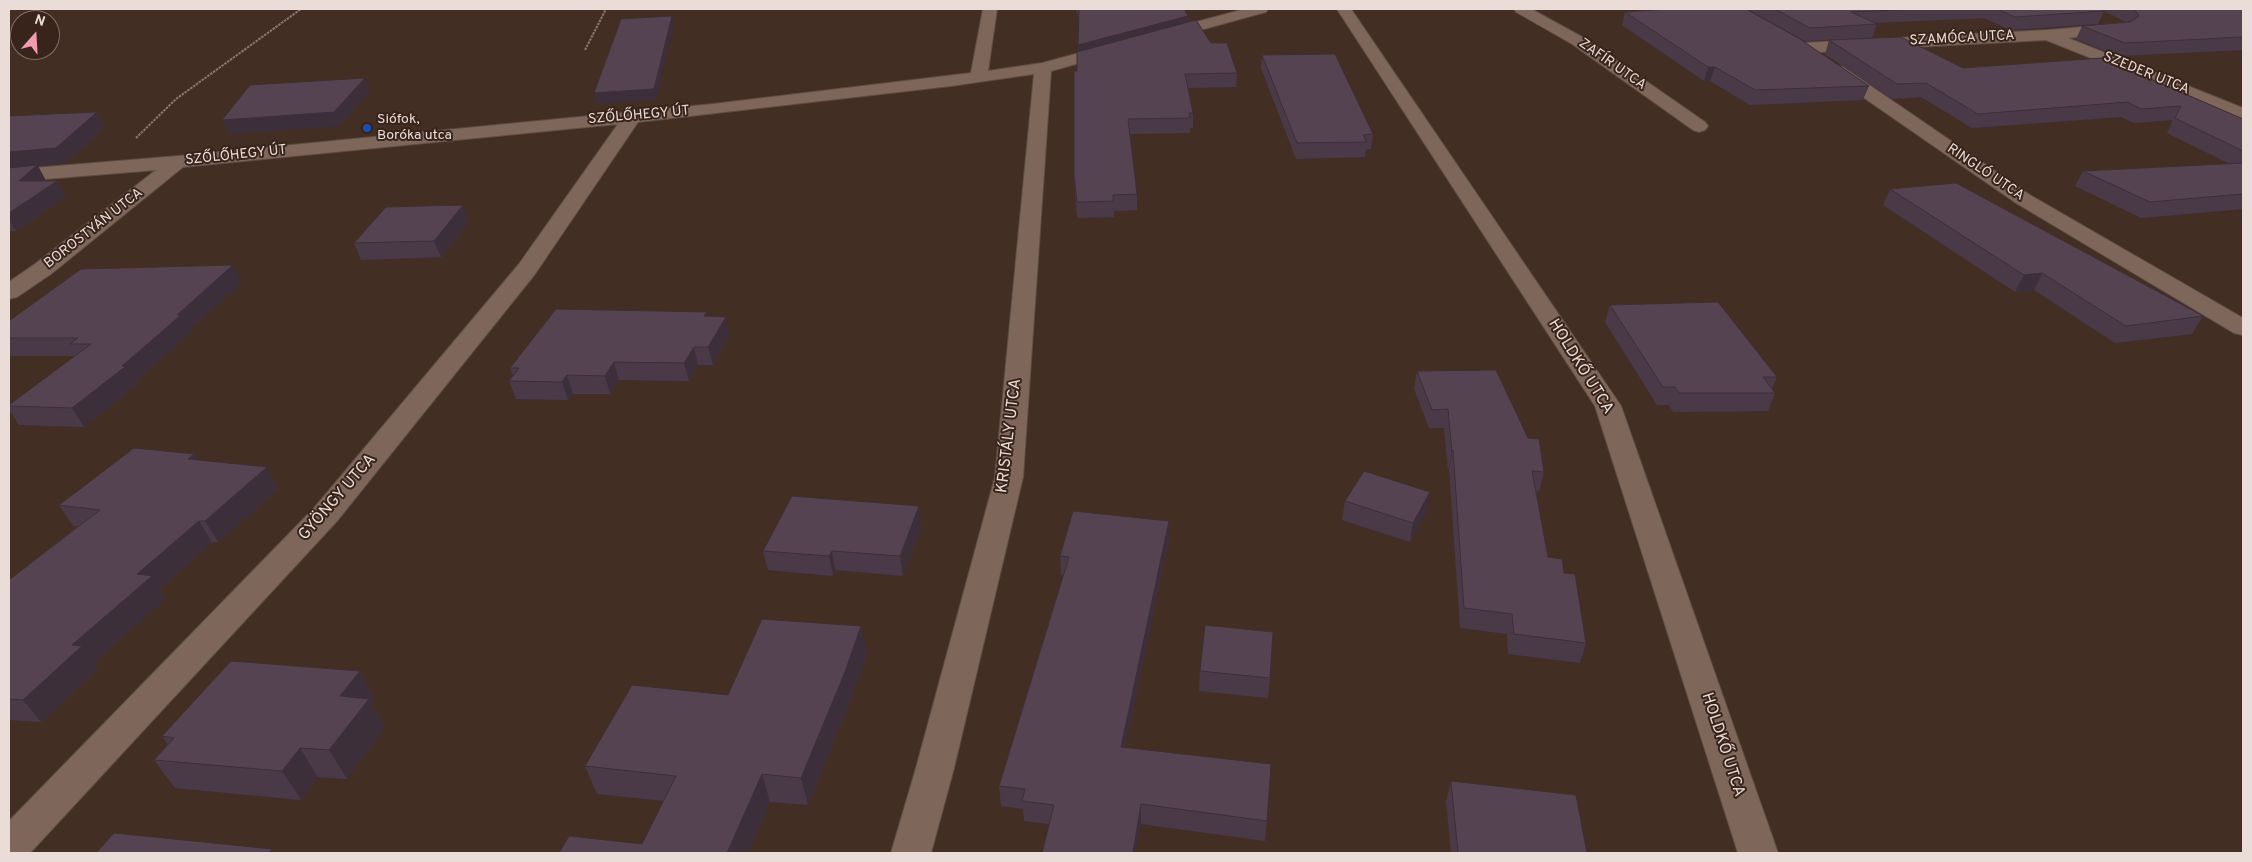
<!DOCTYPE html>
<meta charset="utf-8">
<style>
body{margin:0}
#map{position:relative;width:2252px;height:862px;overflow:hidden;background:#432e24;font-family:Overpass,sans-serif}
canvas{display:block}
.frame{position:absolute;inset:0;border:10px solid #eadcd6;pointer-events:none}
.north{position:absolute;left:10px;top:10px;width:50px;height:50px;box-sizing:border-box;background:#38241b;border:1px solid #7f6e66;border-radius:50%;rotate:19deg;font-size:14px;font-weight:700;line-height:20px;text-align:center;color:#eadcd6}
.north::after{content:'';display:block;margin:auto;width:18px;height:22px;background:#f29aae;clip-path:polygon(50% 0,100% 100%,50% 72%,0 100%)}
</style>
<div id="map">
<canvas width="2252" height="862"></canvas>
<div class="frame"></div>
<div class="north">N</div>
</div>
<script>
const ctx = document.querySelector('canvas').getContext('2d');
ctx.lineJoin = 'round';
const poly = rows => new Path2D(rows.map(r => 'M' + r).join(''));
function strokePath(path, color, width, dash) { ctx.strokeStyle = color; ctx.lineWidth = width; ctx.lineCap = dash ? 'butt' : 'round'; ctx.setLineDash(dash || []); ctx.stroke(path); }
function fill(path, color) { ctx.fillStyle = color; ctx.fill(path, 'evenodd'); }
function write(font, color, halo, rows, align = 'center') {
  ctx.font = font + ' Overpass,sans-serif'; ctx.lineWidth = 4; ctx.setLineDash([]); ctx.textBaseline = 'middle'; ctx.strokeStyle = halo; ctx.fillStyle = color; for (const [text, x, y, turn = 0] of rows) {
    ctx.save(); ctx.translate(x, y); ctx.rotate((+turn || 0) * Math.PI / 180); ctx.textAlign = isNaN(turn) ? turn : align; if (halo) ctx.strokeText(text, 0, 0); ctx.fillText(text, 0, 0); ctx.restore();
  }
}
const path = poly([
 [585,50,606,9],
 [136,138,176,99,301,9]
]);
const street = poly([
 [983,9,997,9,988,71,1042,63,1113,44,1119,46,1121,49,1119,52,1051,71,1023,477,954,768,931,853,891,853,916,768,995,477,1034,74,951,86,638,122,535,274,337,521,30,853,9,853,9,821,315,507,519,264,618,124,183,167,51,274,17,297,9,299,9,282,35,264,156,170,9,182,9,170,178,156,713,104,971,73,983,9],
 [1245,9,1268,9,1266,12,1164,40,1158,38,1156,35,1158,32,1245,9],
 [1337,9,1351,9,1621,406,1778,853,1738,853,1595,406,1337,9],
 [1514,9,1531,9,1584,38,1705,122,1708,126,1705,130,1699,132,1693,130,1572,44,1516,12,1514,9],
 [2116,24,2121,26,2124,29,2121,32,2068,38,2243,108,2243,119,2046,40,1802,53,1796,51,1794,48,1796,45,1802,43,2048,30,2116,24],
 [1837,66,1843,67,2030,195,2243,318,2243,335,2234,333,2016,203,1831,75,1829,71,1831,67,1837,66]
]);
const wall = poly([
 [1075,9,1184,9,1188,16,1188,22,1079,17],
 [1645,9,1746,9,1869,86,1863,100,1750,105,1710,81,1704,81,1622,25,1625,12,1647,10],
 [1747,9,2243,9,2243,50,2118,56,2076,39,2082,26,2126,22,2104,11,2098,24,2010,30,1984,18,1874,23,1877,24,1872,38,1805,41],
 [1829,40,1963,68,2102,58,2243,119,2243,209,2141,218,2075,186,2083,171,2230,164,2167,133,2173,120,2134,123,2121,117,1972,128,1921,97,1891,99,1825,54],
 [1211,43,1237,73,1236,87,1188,88,1193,113,1193,128,1190,128,1190,133,1130,134,1137,194,1137,210,1114,211,1114,217,1077,218,1075,191,1074,176,1077,71],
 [1262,55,1373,134,1371,149,1366,149,1365,157,1296,159,1261,68],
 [9,116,105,127,65,163,38,166,46,181,66,196,16,231,9,231],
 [1890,189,2203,316,2192,334,2115,343,2034,290,2015,292,1883,205],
 [469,221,441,257,361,260,354,243],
 [242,282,189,330,191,332,135,382,137,384,84,427,19,425,9,409,9,405,75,356,9,356,9,321],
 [1610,305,1777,377,1772,388,1775,393,1768,411,1673,412,1669,405,1657,405,1605,322],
 [708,317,730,334,713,365,698,365,689,381,619,380,610,394,573,394,568,400,516,399,509,381,513,375,510,368],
 [1417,371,1528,438,1544,472,1539,492,1536,491,1548,557,1564,573,1586,643,1580,663,1508,654,1507,634,1460,628,1449,469,1448,471,1444,428,1429,428,1414,389],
 [194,454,197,460,278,488,218,542,212,542,160,588,166,598,94,662,98,667,41,722,9,720,9,580,78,526,73,526,59,505],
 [1345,501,1427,511,1410,542,1342,520],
 [922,525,903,576,835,570,833,576,768,570,763,551],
 [1169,540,1125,748,1267,821,1265,841,1141,824,1049,824,1024,821,1023,809,1001,806,999,786,1063,575,1061,575,1060,556],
 [867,653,851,699,808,805,770,802,748,853,559,853,642,844,664,801,597,794,585,766,728,695],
 [1200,671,1270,678,1268,698,1199,691],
 [375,699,372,704,385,727,347,779,318,777,301,800,175,788,154,760,168,745,162,736],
 [1451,781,1587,853,1451,853,1446,801]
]);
const shadedWall = poly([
 [672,16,674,25,656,99,597,104,594,93],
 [1188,16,1188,22,1078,52,1078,45],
 [1708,67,1715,67,1710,81,1704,81],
 [365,78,370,91,339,126,229,134,222,120],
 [97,112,105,127,65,163,38,166,46,181,29,197,9,169,9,152],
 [57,181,66,196,16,231,9,220,9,213],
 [463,205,469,221,441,257,434,241],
 [233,265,242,282,189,330,191,332,135,382,137,384,84,427,72,408,122,366,177,315],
 [2042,273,2034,290,2015,292,2024,275],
 [726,317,730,334,713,365,708,347],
 [694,347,698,365,689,381,684,363],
 [614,362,619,380,610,394,605,376],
 [567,375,573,394,568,400,562,382],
 [1453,450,1449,469,1448,471,1452,452],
 [194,454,206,475,188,459],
 [267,467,278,488,218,542,205,521],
 [1430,492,1427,511,1410,542,1413,523],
 [919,506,922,525,903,576,900,556],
 [199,521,212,542,160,588,166,598,94,662,98,667,41,722,23,700,72,645,137,574],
 [1169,521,1169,540,1121,768,1121,747],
 [832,551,835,570,833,576,829,556],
 [861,626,867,653,851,699,808,805,801,778],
 [360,671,375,699,372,704,385,727,347,779,329,750,340,696],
 [300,748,318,777,301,800,282,771],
 [762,774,770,802,748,853,727,853],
 [1141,804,1141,824,1136,853,1133,853],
 [272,849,275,853,269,853]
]);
const building = poly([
 [1078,9,1184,9,1188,16,1078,45,1079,11,1078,9],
 [1669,9,1746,9,1800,39,1869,86,1755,90,1715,67,1708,67,1625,12,1669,9],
 [1775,9,1917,9,1851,12,1877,24,1810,28,1775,9],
 [1997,9,2100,9,2104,11,2015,17,1997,9],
 [2132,9,2243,9,2243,37,2125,43,2082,26,2130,22,2139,16,2135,10,2132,9],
 [672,16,654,89,594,93,621,19,672,16],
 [1196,20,1211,43,1227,43,1237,73,1185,74,1193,113,1189,113,1190,118,1128,119,1137,194,1113,195,1113,201,1077,202,1074,176,1074,71,1077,71,1077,52,1196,20],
 [1901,37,1963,68,2102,58,2243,119,2243,151,2175,118,2181,106,2141,109,2128,102,1978,114,1926,83,1897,84,1829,40,1901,37],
 [1335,54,1373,134,1363,135,1367,142,1297,143,1262,55,1335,54],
 [365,78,334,112,222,120,250,85,365,78],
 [97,112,56,148,9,152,9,116,97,112],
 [2243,163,2243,194,2150,202,2083,171,2243,163],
 [37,165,19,181,57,181,9,213,9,168,37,165],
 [1956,183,2203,316,2126,326,2042,273,2024,275,1890,189,1956,183],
 [463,205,434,241,354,243,386,207,463,205],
 [233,265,177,315,181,315,122,366,126,366,72,408,9,406,9,405,91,344,70,344,78,338,9,338,9,321,81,269,233,265],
 [1718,302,1777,377,1763,377,1775,393,1679,393,1675,387,1663,387,1610,305,1718,302],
 [556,309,707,312,704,316,726,317,708,347,694,347,684,363,614,362,605,376,567,375,562,382,509,381,519,368,510,368,556,309],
 [1496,370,1528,438,1539,439,1544,472,1532,471,1548,557,1562,559,1564,573,1575,574,1586,643,1514,634,1512,614,1464,608,1453,450,1452,452,1448,409,1432,410,1417,371,1496,370],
 [134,448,194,454,188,459,267,467,205,521,199,521,137,574,152,576,72,645,82,646,23,700,9,699,9,580,100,510,59,505,134,448],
 [1364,471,1430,492,1413,523,1345,501,1364,471],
 [792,496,919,506,900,556,832,551,829,556,763,551,792,496],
 [1073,511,1169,521,1121,747,1271,764,1267,821,1141,804,1133,853,1042,853,1054,805,1022,801,1025,789,999,786,1069,557,1060,556,1073,511],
 [762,619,861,626,845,672,801,778,762,774,727,853,559,853,569,836,642,844,676,776,585,766,632,685,728,695,762,619],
 [1205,625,1273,632,1270,678,1200,671,1205,625],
 [231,661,360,671,340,696,369,699,329,750,300,748,282,771,154,760,174,738,162,736,231,661],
 [1451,781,1576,795,1587,853,1458,853,1451,781],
 [114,833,272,849,269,853,96,853,114,833]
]);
const markers = [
 [367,128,5,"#1a4fb4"]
];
const farStreetnames = [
 ["SZAMÓCA UTCA",1962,39,-3],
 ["ZAFÍR UTCA",1612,65,35],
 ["SZEDER UTCA",2146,74,22],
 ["SZŐLŐHEGY ÚT",639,116,-5],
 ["SZŐLŐHEGY ÚT",236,156,-6],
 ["RINGLÓ UTCA",1985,173,34],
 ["BOROSTYÁN UTCA",94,229,-38]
];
const farPoinames = [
 ["Siófok,",377,120],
 ["Boróka utca",377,136]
];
const streetNames = [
 ["HOLDKŐ UTCA",1580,367,58],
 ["KRISTÁLY UTCA",1010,436,-83],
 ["GYÖNGY UTCA",338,498,-49],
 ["HOLDKŐ UTCA",1722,745,72]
];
strokePath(street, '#5e4d45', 2);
strokePath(path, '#8a7870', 2, [2.5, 1]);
fill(street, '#7e665b');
fill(wall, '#4a3a47');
fill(shadedWall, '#3c2f39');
fill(building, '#564352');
strokePath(building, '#3c2f39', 1);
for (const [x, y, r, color] of markers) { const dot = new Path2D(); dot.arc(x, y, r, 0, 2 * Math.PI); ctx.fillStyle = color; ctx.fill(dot); strokePath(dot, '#38241b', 2); }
write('14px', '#eadcd6', '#38241b', farStreetnames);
write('14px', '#eadcd6', '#38241b', farPoinames, 'left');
write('16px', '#eadcd6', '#38241b', streetNames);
</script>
